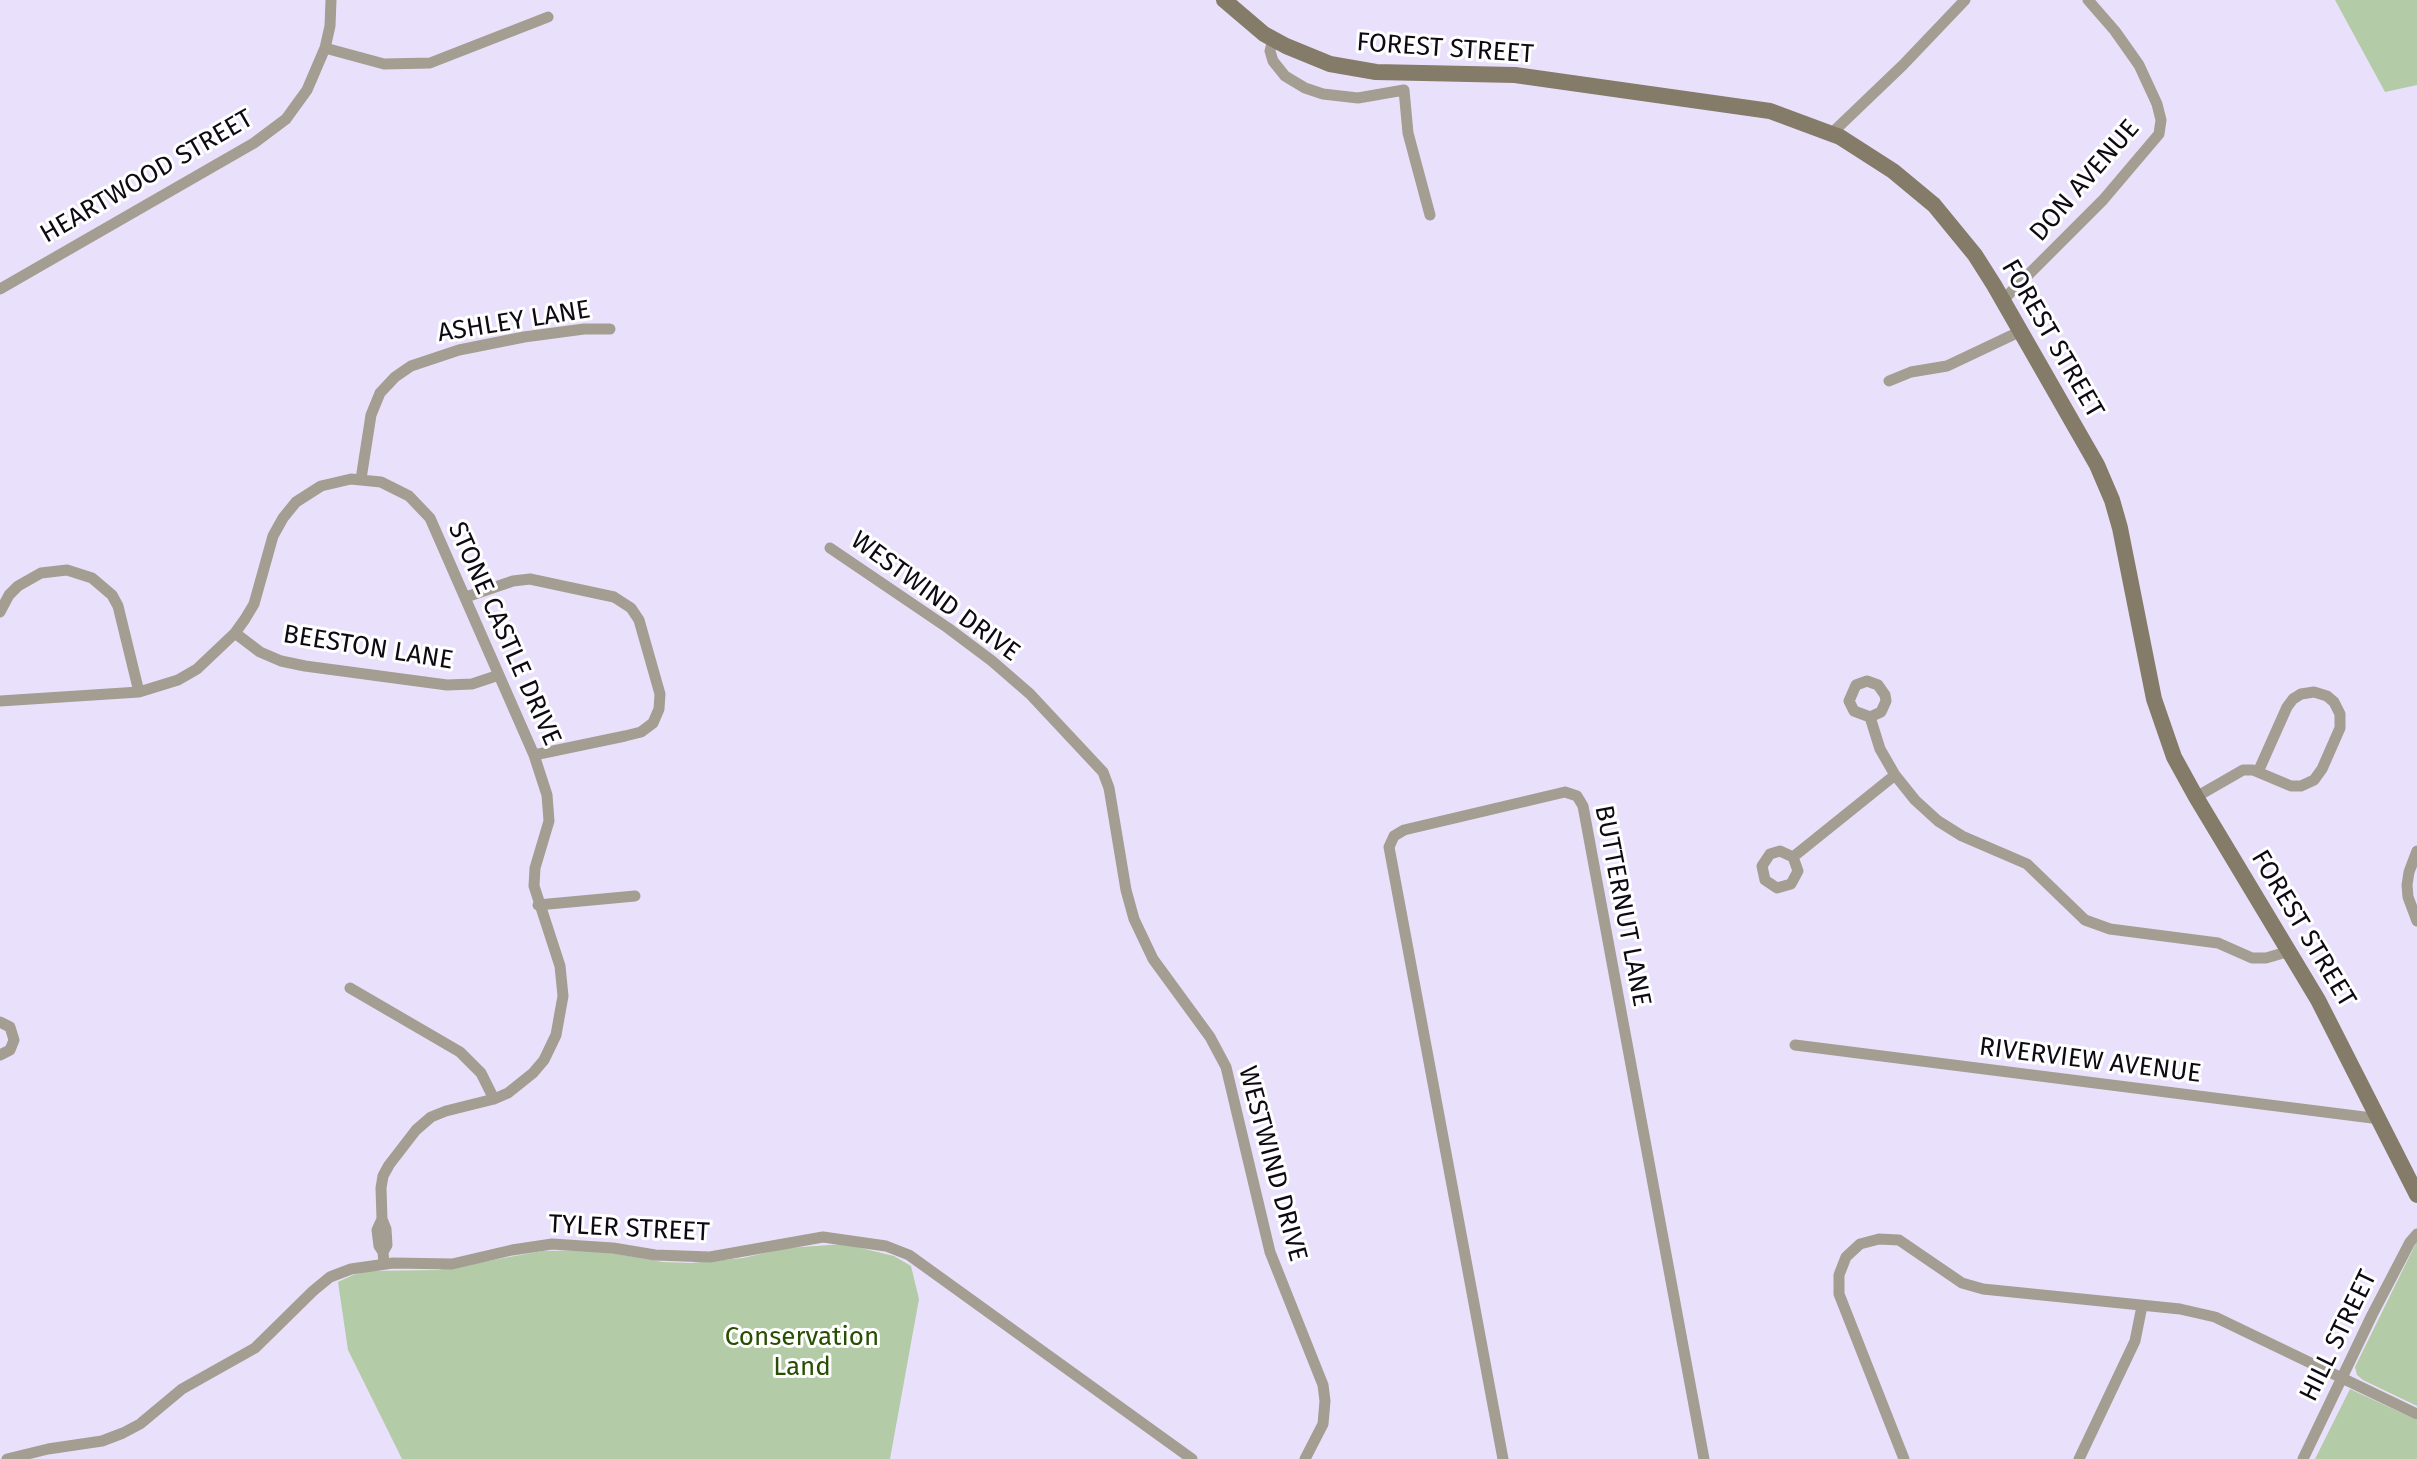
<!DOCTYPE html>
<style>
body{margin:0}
canvas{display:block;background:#e9e1fb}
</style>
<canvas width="2417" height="1459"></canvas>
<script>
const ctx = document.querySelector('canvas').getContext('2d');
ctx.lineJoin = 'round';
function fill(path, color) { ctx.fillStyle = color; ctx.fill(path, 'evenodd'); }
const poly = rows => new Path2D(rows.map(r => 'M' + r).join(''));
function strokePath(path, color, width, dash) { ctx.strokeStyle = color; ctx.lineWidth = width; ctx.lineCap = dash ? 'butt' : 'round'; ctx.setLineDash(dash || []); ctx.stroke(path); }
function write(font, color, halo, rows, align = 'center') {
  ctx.font = font + ' "Fira Sans",sans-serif'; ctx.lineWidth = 6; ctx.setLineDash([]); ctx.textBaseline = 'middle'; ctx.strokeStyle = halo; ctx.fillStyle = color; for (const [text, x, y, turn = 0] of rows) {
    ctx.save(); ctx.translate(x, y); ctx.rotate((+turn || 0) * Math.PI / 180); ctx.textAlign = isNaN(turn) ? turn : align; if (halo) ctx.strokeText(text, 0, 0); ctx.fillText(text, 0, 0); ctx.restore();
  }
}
const green = poly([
 [2335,0,2417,0,2417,85,2385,92],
 [2417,1241,2417,1406,2363,1380,2357,1375,2355,1367],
 [844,1244,894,1256,911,1266,919,1299,890,1459,402,1459,348,1350,338,1282,353,1275,369,1271,438,1270,542,1251,594,1250,663,1262,691,1263,743,1258,787,1248],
 [2350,1389,2417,1420,2417,1459,2315,1459]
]);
const street = poly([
 [1273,39,1270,51,1273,61,1285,76,1305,88,1323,94,1358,98,1404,90,1408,133,1430,215],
 [325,48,384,64,430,63,548,17],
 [1832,133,1903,65,1965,0],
 [0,289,254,143,286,119,307,90,325,48,330,26,331,0],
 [2003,300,2103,200,2159,134,2161,120,2157,104,2139,65,2115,31,2088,0],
 [1889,381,1911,372,1947,366,2021,331],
 [361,479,371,415,380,393,395,377,411,366,459,350,524,337,584,329,610,329],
 [830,548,948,628,992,661,1030,694,1103,772,1109,788,1126,890,1134,919,1153,959,1210,1037,1226,1067,1270,1252,1323,1385,1325,1401,1323,1424,1305,1459],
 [466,597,513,581,530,579,614,597,631,608,639,620,660,694,659,709,653,723,641,732,625,736,534,755],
 [0,612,9,595,18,586,41,573,67,570,92,578,112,595,118,606,139,692],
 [235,633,260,652,281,661,305,666,447,685,472,684,499,675],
 [0,701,139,692,178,680,197,669,235,633,245,619,254,604,273,536,283,518,296,502,321,486,351,479,381,482,409,496,430,518,534,755,547,795,549,821,535,868,534,886,560,966,563,996,556,1035,544,1060,533,1073,508,1093,494,1099,446,1111,431,1117,416,1130,389,1165,383,1176,381,1188,382,1219,386,1229,387,1245,383,1252,384,1264],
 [1870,717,1854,711,1849,701,1856,685,1867,681,1878,685,1885,695,1886,701,1881,712,1870,717,1880,749,1895,775,1915,800,1938,821,1962,836,2027,864,2085,920,2110,929,2218,943,2252,958,2266,958,2290,951],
 [2196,797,2243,770,2253,770,2291,786,2301,786,2314,780,2322,769,2340,728,2340,714,2334,702,2327,696,2314,692,2301,694,2293,699,2287,707,2258,772],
 [2417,851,2409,872,2407,885,2408,897,2417,921],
 [1793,857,1798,871,1791,884,1777,888,1765,880,1762,866,1770,854,1780,851,1793,857,1895,775],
 [538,905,635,896],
 [350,988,460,1052,481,1073,494,1099],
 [0,1022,10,1027,14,1040,10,1050,0,1055],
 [1795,1045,2380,1119],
 [382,1219,377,1230,379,1246,383,1252],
 [7,1459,48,1449,102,1441,123,1433,140,1424,182,1389,255,1348,313,1291,330,1277,351,1269,393,1263,452,1264,512,1250,552,1244,613,1248,655,1255,710,1257,823,1237,886,1246,909,1255,1192,1459],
 [1503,1459,1389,847,1394,836,1404,830,1565,792,1577,796,1583,806,1704,1459],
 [1904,1459,1839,1294,1839,1275,1846,1257,1860,1244,1879,1239,1899,1240,1962,1283,1983,1289,2180,1309,2215,1317,2417,1414],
 [2079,1459,2135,1341,2142,1306],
 [2303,1459,2372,1315,2410,1242,2417,1234]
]);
const secondary = poly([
 [1224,0,1264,34,1286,46,1330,64,1376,72,1515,75,1770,111,1840,137,1893,171,1934,205,1975,255,1994,285,2097,465,2112,500,2120,528,2154,699,2174,757,2196,797,2318,1000,2417,1195]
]);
const streetNames = [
 ["FOREST STREET",1445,49,4],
 ["HEARTWOOD STREET",147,177,-30],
 ["DON AVENUE",2085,181,-49],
 ["ASHLEY LANE",514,322,-9],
 ["FOREST STREET",2052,339,60],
 ["WESTWIND DRIVE",935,597,36],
 ["STONE CASTLE DRIVE",504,634,66],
 ["BEESTON LANE",368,648,9],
 ["BUTTERNUT LANE",1622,906,79],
 ["FOREST STREET",2303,929,59],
 ["RIVERVIEW AVENUE",2090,1061,7],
 ["WESTWIND DRIVE",1272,1164,75],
 ["TYLER STREET",629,1229,3],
 ["HILL STREET",2339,1336,-64]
];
const parkNames = [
 ["Conservation",802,1338],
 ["Land",802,1368]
];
fill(green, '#b3cba6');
strokePath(street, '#a49e92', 11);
strokePath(secondary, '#847c69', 16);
write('26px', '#0e0a14', '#fff', streetNames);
write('26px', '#284e02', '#fff', parkNames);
</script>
